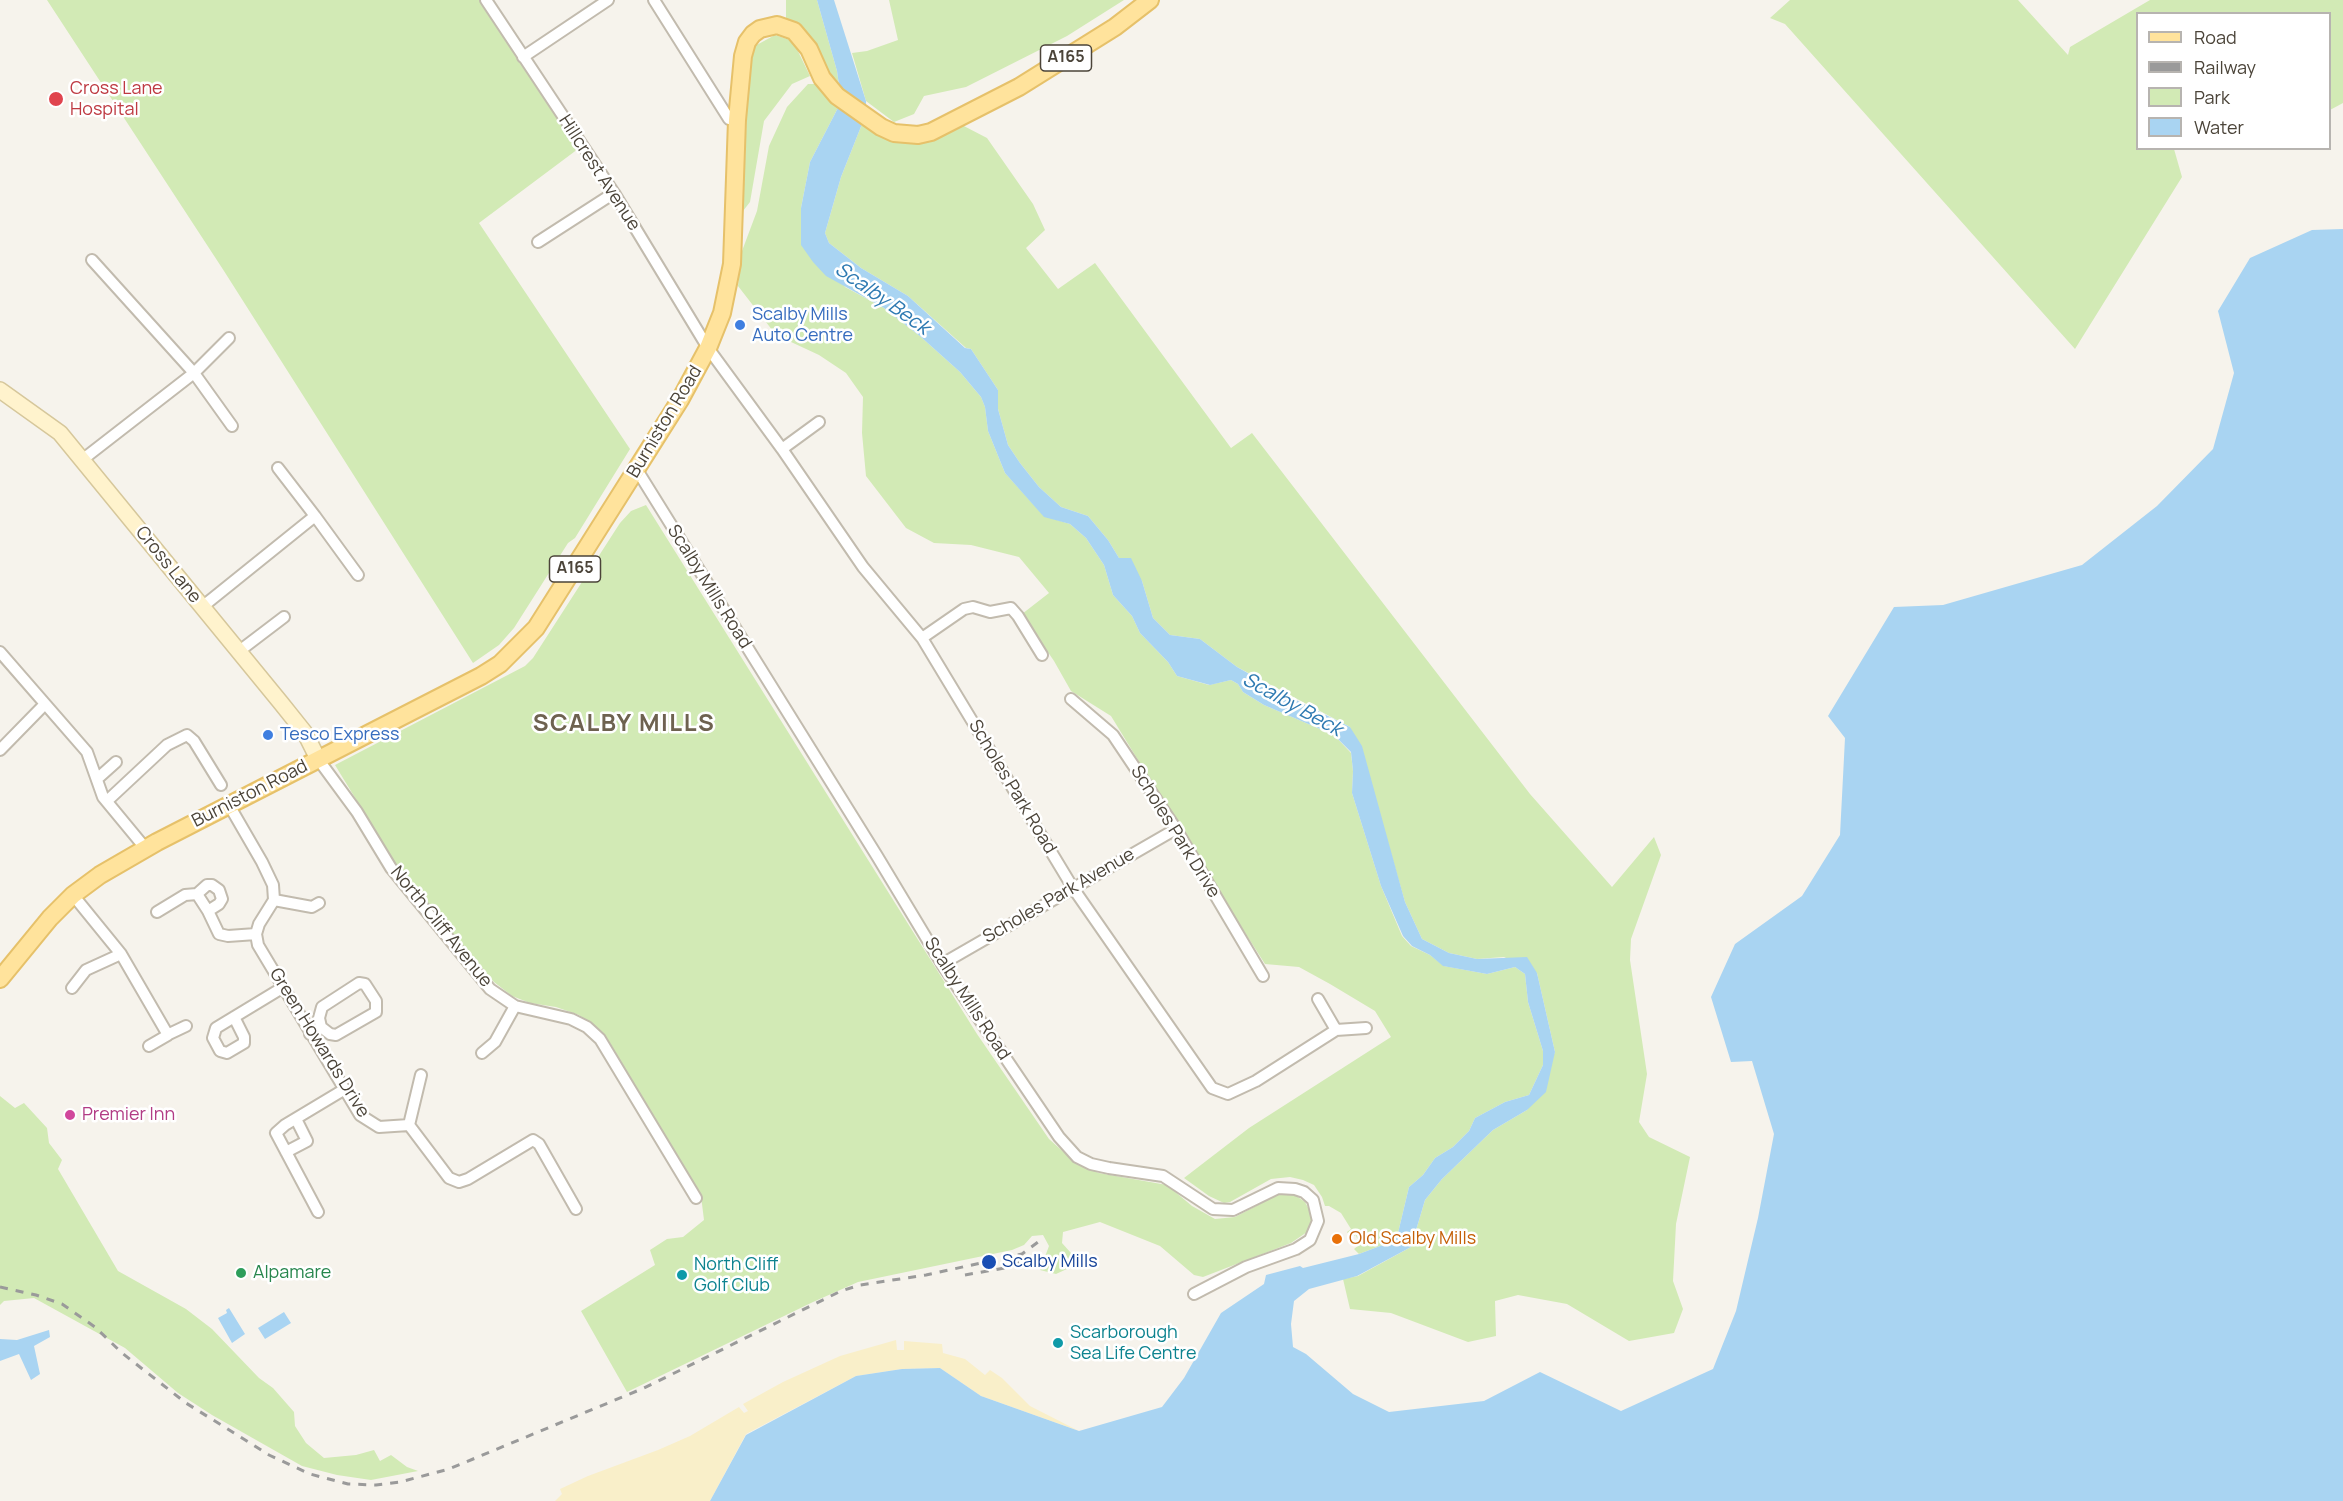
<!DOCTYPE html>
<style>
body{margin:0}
#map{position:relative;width:2343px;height:1501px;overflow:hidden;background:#f6f3ec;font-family:Manrope,sans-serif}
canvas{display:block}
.legend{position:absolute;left:2136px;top:12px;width:195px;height:138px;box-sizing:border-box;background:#fff;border:2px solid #b7b4b0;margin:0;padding:8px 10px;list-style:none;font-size:18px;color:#4b4439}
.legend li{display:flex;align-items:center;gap:12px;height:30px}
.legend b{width:30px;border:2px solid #b7b4b0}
</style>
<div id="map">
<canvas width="2343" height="1501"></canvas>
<ul class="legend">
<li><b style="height:8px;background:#ffe39c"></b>Road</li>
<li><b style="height:8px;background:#9a9a9a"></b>Railway</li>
<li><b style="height:16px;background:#d2eab5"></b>Park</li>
<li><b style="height:16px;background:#a9d4f2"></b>Water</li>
</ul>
</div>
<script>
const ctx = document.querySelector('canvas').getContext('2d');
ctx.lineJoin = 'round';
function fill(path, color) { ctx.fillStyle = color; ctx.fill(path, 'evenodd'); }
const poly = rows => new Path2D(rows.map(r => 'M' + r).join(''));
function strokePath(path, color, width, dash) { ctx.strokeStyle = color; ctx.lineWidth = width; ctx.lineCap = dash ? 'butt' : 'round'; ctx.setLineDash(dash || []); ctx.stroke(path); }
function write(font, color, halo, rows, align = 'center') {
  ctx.font = font + ' Manrope,sans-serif'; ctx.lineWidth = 5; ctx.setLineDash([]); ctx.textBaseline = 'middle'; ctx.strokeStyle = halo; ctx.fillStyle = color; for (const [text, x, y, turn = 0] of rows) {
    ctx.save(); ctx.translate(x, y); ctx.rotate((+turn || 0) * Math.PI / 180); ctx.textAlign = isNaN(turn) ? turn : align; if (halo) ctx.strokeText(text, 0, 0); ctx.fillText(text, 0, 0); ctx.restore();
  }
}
const green = poly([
 [47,0,486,0,582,146,479,223,630,449,575,538,568,543,514,628,499,645,473,663,224,271],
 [786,0,817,0,837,71,840,92,786,21],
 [889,0,1124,0,1067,36,966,87,924,96,914,114,894,122,866,101,852,53,867,51,898,40],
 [1790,0,2018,0,2068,55,2070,47,2150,0,2343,0,2343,103,2330,110,2330,14,2138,14,2138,148,2174,149,2182,177,2075,349,1785,24,1770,18],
 [775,35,793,41,810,76,792,84,764,121,750,202,743,211,748,82,753,47],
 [808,84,818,84,841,102,810,162,801,208,845,287,884,308,921,337,960,372,981,397,985,407,988,431,1005,473,1044,516,1070,524,1086,538,1104,565,1113,595,1132,616,1140,633,1168,662,1177,676,1209,685,1231,680,1238,684,1243,692,1264,705,1334,735,1351,753,1353,771,1352,793,1381,886,1402,936,1411,946,1430,955,1444,966,1487,974,1515,967,1525,974,1528,1002,1543,1051,1543,1065,1529,1095,1505,1102,1475,1118,1469,1131,1453,1147,1435,1158,1423,1175,1409,1187,1398,1233,1388,1243,1359,1254,1354,1249,1359,1245,1356,1235,1351,1237,1347,1232,1351,1229,1341,1213,1329,1206,1325,1206,1322,1197,1314,1185,1303,1180,1290,1177,1271,1179,1230,1202,1224,1203,1209,1196,1184,1178,1249,1128,1391,1037,1375,1011,1330,984,1299,967,1265,964,1212,881,1111,716,1071,691,1054,661,1022,614,1049,593,1019,557,971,545,934,543,906,528,866,476,862,433,863,397,846,373,819,355,776,335,738,286,742,251,757,211,769,146,787,107],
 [864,119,882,135,960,124,987,138,1033,204,1045,230,1026,248,1058,289,1095,263,1231,448,1252,433,1530,794,1612,887,1654,837,1661,855,1631,939,1630,960,1647,1074,1639,1122,1649,1137,1690,1157,1676,1224,1673,1281,1683,1309,1674,1333,1629,1341,1567,1304,1518,1295,1495,1301,1496,1336,1468,1342,1391,1313,1350,1309,1343,1279,1358,1276,1411,1247,1425,1200,1442,1179,1493,1130,1527,1110,1555,1052,1537,973,1504,957,1477,959,1449,953,1422,939,1405,902,1377,805,1350,727,1237,667,1200,639,1170,635,1153,618,1142,581,1119,558,1108,540,1088,516,1061,507,1039,487,1020,463,1008,445,998,409,998,390,971,349,966,348,908,296,861,268,829,243,825,233,841,177],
 [646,505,977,1034,1049,1139,1076,1163,1099,1173,1167,1185,1192,1206,1215,1219,1235,1217,1279,1194,1295,1195,1305,1202,1312,1215,1310,1230,1291,1243,1203,1277,1194,1275,1160,1246,1100,1222,1063,1232,1062,1243,1080,1263,1056,1274,1040,1270,1049,1246,1043,1235,1032,1236,1024,1245,1012,1250,858,1282,813,1302,627,1392,581,1311,655,1265,650,1250,667,1239,683,1237,704,1220,701,1196,610,1043,599,1031,579,1015,556,1007,530,1003,512,996,494,982,401,873,335,765,525,666,533,658,620,523,631,511],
 [0,1096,15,1108,24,1103,47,1128,49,1143,62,1160,58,1169,118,1271,186,1309,212,1329,259,1378,273,1388,294,1412,295,1426,306,1443,324,1458,356,1455,374,1450,380,1461,391,1455,407,1467,418,1471,371,1480,337,1475,302,1466,212,1415,178,1393,125,1348,34,1298,4,1301,0,1305]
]);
const sand = poly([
 [896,1340,897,1350,904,1350,904,1341,942,1344,943,1353,965,1359,985,1375,990,1370,1002,1378,1030,1406,1079,1431,981,1396,940,1368,902,1369,856,1376,746,1434,710,1501,555,1501,562,1494,560,1489,588,1476,658,1450,690,1436,739,1407,744,1413,748,1411,743,1404,783,1382,840,1356]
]);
const water = poly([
 [817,0,834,0,866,101,866,110,840,92,837,71],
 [841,102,864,119,841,177,825,233,829,243,861,268,908,296,965,348,971,349,998,390,998,409,1008,445,1020,463,1039,487,1061,507,1088,516,1108,540,1119,558,1131,558,1142,581,1153,618,1170,635,1200,639,1237,667,1294,699,1350,727,1362,746,1405,902,1422,939,1449,953,1477,959,1527,957,1537,973,1555,1052,1546,1092,1527,1110,1493,1130,1442,1179,1425,1200,1411,1247,1357,1276,1309,1289,1294,1301,1291,1324,1293,1347,1306,1354,1353,1394,1389,1412,1484,1401,1540,1372,1621,1411,1713,1369,1736,1311,1758,1218,1774,1134,1752,1061,1731,1062,1711,997,1735,944,1802,896,1840,835,1845,738,1828,716,1894,607,1943,605,2082,565,2157,506,2213,449,2234,373,2218,311,2250,258,2312,230,2343,229,2343,1501,710,1501,746,1435,856,1376,902,1369,940,1368,981,1396,1079,1431,1162,1407,1184,1378,1221,1313,1264,1284,1266,1275,1300,1266,1303,1268,1359,1254,1388,1243,1398,1233,1409,1187,1423,1175,1435,1158,1453,1147,1469,1131,1475,1118,1505,1102,1529,1095,1543,1065,1543,1051,1528,1002,1525,974,1515,967,1487,974,1443,966,1430,955,1412,946,1403,936,1381,886,1352,793,1353,771,1351,752,1334,735,1264,705,1243,692,1238,684,1231,680,1210,685,1177,676,1168,662,1140,633,1132,616,1113,595,1104,565,1086,538,1070,524,1044,517,1005,473,988,431,985,407,981,397,960,372,921,337,884,308,826,276,813,262,801,245,801,208,810,162],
 [229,1308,245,1334,232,1343,218,1318,227,1313,226,1310],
 [284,1312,291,1323,265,1339,258,1328],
 [49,1330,50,1337,34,1346,40,1374,31,1380,19,1354,0,1361,0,1339,17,1340]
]);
const street = poly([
 [486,0,614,193,708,348,782,449,863,567,922,638,1073,888,1212,1088,1228,1094,1256,1081,1336,1030,1366,1028],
 [654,0,729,119,737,120],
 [523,57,608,0],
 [538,242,614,193],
 [92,260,194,373,232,426],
 [782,449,819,422],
 [82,460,194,373,229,338],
 [637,470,877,856,942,964,1059,1137,1077,1157,1091,1164,1109,1168,1163,1176,1213,1209,1233,1210,1278,1188,1295,1189,1304,1192,1313,1200,1318,1221,1310,1240,1296,1249,1246,1267,1194,1294],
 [315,516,358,575],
 [202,607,315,516,278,468],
 [922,638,964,609,973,607,990,612,1011,608,1018,616,1042,655],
 [0,652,87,752,103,797,146,849],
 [238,652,284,617],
 [1071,699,1113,735,1176,829,1263,976],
 [0,750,45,704],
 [318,759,357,812,391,868,490,989,515,1006,571,1019,587,1027,600,1039,696,1198],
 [97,779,116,762],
 [107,801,167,745,187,735,194,741,221,785],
 [229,805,262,862,273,885,274,900,259,924,256,934,258,945,360,1115,379,1127,409,1125,449,1178,459,1182,468,1179,533,1140,539,1144,576,1209],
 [73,895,121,954,168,1035,149,1046],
 [274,900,312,907,319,903],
 [208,911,219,904,222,899,219,890,212,885,207,885,197,894,208,911,219,934,228,936,256,934],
 [157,912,185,895,197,894],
 [942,964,1176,829],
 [72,988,86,970,121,954],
 [1318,999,1336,1030],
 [234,1017,244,1037,244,1043,227,1053,220,1051,213,1038,216,1028,282,988],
 [310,1034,321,1027,319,1018,322,1007,359,983,365,984,376,1001,376,1012,336,1035,330,1034,321,1027],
 [167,1035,186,1026],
 [482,1053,495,1042,515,1006],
 [409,1125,421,1075],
 [286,1152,307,1141,296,1119],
 [318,1212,276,1133,285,1125,345,1089]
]);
const secondary = poly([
 [0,390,60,433,281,703,305,733,318,759]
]);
const primary = poly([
 [0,979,50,918,73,895,100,875,157,842,481,676,500,664,536,628,680,400,708,348,722,313,732,264,737,120,743,56,747,42,753,34,760,29,777,25,794,31,809,49,822,78,837,96,881,127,894,133,918,135,931,132,1019,87,1115,27,1150,0]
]);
const rail = poly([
 [965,1275,1010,1267,1025,1260],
 [0,1287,36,1295,62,1304,95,1327,122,1353,186,1403,269,1455,310,1474,348,1484,376,1485,400,1482,449,1469,644,1388,841,1291,860,1285,926,1275,1022,1254,1042,1239]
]);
const markers = [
 [56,99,8,"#e0444e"],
 [740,325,6,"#3f7fe0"],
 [268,735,6,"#3f7fe0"],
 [70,1115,6,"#d1479c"],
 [1337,1239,6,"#e8710a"],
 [989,1262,8,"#1a4fb4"],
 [241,1273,6,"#2e9e5b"],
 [682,1275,6,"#0f9aa8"],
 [1058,1343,6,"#0f9aa8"]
];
const shields = [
 [1066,58,51],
 [575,569,51]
];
const shieldNames = [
 ["A165",1066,58],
 ["A165",575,569]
];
const healthNames = [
 ["Cross Lane",70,89],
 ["Hospital",70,110]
];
const streetNames = [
 ["Hillcrest Avenue",599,173,57],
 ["Burniston Road",665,422,-59],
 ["Cross Lane",168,565,51],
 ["Scalby Mills Road",709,587,58],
 ["Scholes Park Road",1012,787,59],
 ["Burniston Road",250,794,-27],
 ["Scholes Park Drive",1175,832,58],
 ["Scholes Park Avenue",1059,896,-30],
 ["North Cliff Avenue",441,927,51],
 ["Scalby Mills Road",967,999,57],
 ["Green Howards Drive",319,1043,58]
];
const shopNames = [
 ["Scalby Mills",752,315],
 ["Auto Centre",752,336],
 ["Tesco Express",280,735]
];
const hotelNames = [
 ["Premier Inn",82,1115]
];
const foodNames = [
 ["Old Scalby Mills",1349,1239]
];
const transitNames = [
 ["Scalby Mills",1002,1262]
];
const cultureNames = [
 ["North Cliff",694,1265],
 ["Golf Club",694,1286],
 ["Scarborough",1070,1333],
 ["Sea Life Centre",1070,1354]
];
const leisureNames = [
 ["Alpamare",253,1273]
];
const waterNames = [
 ["Scalby Beck",882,299,35],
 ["Scalby Beck",1292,705,29]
];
const districtNames = [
 ["SCALBY MILLS",624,724]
];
fill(green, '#d2eab5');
fill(sand, '#f9efc9');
fill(water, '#a9d4f2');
strokePath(street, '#c2bbae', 14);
strokePath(secondary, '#d6c79b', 18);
strokePath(primary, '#e6c16a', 20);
strokePath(street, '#fff', 10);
strokePath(secondary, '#fff3cd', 15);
strokePath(primary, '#ffe39c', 16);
strokePath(rail, '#9a9a9a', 3, [8, 8]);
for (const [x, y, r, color] of markers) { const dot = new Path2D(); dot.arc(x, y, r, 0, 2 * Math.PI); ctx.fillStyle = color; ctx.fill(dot); strokePath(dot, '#fff', 2); }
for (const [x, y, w] of shields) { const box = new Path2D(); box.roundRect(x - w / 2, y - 13, w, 26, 4.5); ctx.fillStyle = '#fff'; ctx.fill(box); strokePath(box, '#4b4439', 1.5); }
write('bold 16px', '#4b4439', null, shieldNames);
write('18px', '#be3a42', '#fff', healthNames, 'left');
write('18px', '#4b4439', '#fff', streetNames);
write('18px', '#366cbe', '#fff', shopNames, 'left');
write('18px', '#b23c85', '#fff', hotelNames, 'left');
write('18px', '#c56008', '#fff', foodNames, 'left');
write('18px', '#164399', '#fff', transitNames, 'left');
write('18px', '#0d838f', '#fff', cultureNames, 'left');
write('18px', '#27864d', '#fff', leisureNames, 'left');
write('italic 20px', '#2e7ab2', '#fff', waterNames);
ctx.letterSpacing = '1.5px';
write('bold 24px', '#6e6250', '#fff', districtNames);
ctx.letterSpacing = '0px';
</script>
